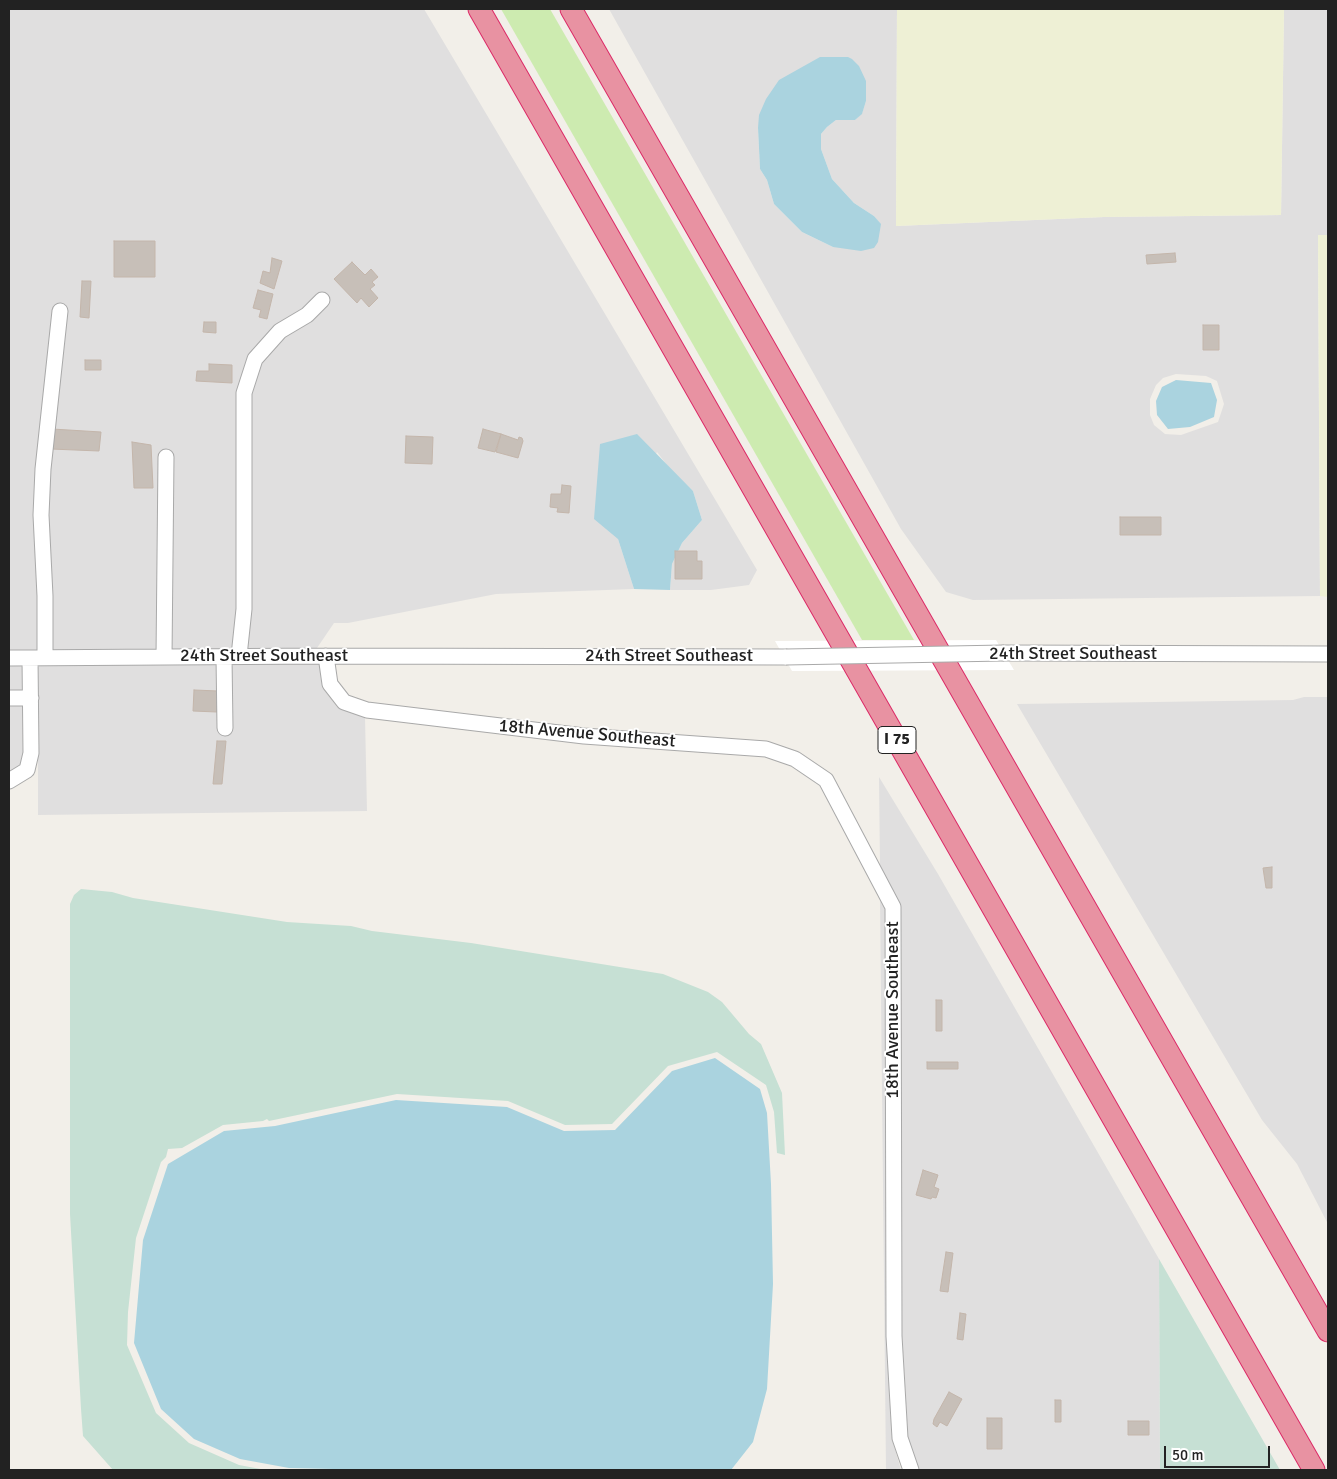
<!DOCTYPE html>
<style>
body{margin:0}
#map{position:relative;width:1337px;height:1479px;overflow:hidden;background:#f2efe9;font-family:Signika,sans-serif}
canvas{display:block}
.frame{position:absolute;inset:0;border:10px solid #222;pointer-events:none}
.scale{position:absolute;left:1164px;top:1446px;width:106px;height:22px;box-sizing:border-box;border:2px solid #222;border-top:0;padding-left:6px;font-size:15px;line-height:18px;white-space:nowrap;color:#222;-webkit-text-stroke:4px #fff;paint-order:stroke}
</style>
<div id="map">
<canvas width="1337" height="1479"></canvas>
<div class="frame"></div>
<div class="scale">50 m</div>
</div>
<script>
const ctx = document.querySelector('canvas').getContext('2d');
ctx.lineJoin = 'round';
function fill(path, color) { ctx.fillStyle = color; ctx.fill(path, 'evenodd'); }
const poly = rows => new Path2D(rows.map(r => 'M' + r).join(''));
function strokePath(path, color, width, dash) { ctx.strokeStyle = color; ctx.lineWidth = width; ctx.lineCap = dash ? 'butt' : 'round'; ctx.setLineDash(dash || []); ctx.stroke(path); }
function write(font, color, halo, rows, align = 'center') {
  ctx.font = font + ' Signika,sans-serif'; ctx.lineWidth = 4; ctx.setLineDash([]); ctx.textBaseline = 'middle'; ctx.strokeStyle = halo; ctx.fillStyle = color; for (const [text, x, y, turn = 0] of rows) {
    ctx.save(); ctx.translate(x, y); ctx.rotate((+turn || 0) * Math.PI / 180); ctx.textAlign = isNaN(turn) ? turn : align; if (halo) ctx.strokeText(text, 0, 0); ctx.fillText(text, 0, 0); ctx.restore();
  }
}
const residential = poly([
 [9,9,424,9,757,570,749,585,711,590,670,590,672,564,682,543,702,520,693,491,673,473,657,452,618,539,634,589,496,594,348,623,334,623,317,648,9,651],
 [609,9,897,9,896,226,1104,217,1281,215,1284,9,1328,9,1328,235,1318,235,1320,596,973,600,946,592,901,529],
 [866,101,862,113,855,120,836,120,827,127,821,134,821,149,832,179,854,203,874,216,880,224,833,247,802,232,774,204,767,180,760,169,758,128],
 [1176,374,1206,376,1217,381,1224,404,1218,422,1181,435,1165,434,1154,425,1150,415,1150,399,1156,385,1163,378],
 [319,663,323,688,337,707,365,717,367,811,38,815,38,665],
 [9,666,22,666,23,752,20,766,9,773],
 [1304,697,1328,697,1328,1224,1297,1164,1262,1120,1017,704,1293,700],
 [879,777,938,874,1159,1259,1160,1470,920,1470,914,1460,908,1437,902,1336,901,907,880,865],
 [880,900,885,909,886,1336,892,1439,901,1470,886,1470]
]);
const farmland = poly([
 [897,9,1284,9,1281,215,1104,217,896,226],
 [1318,235,1328,235,1328,597,1320,596]
]);
const grass = poly([
 [501,9,550,9,914,640,862,640]
]);
const wetland = poly([
 [81,889,112,892,133,898,287,922,351,926,372,931,471,943,663,974,708,992,722,1002,749,1034,761,1044,782,1093,785,1155,777,1153,774,1112,766,1085,717,1052,668,1066,612,1124,565,1125,508,1101,397,1094,269,1121,267,1119,263,1121,223,1125,182,1148,168,1149,166,1157,161,1162,136,1238,128,1312,127,1345,156,1413,189,1443,239,1465,266,1470,113,1470,83,1436,81,1409,70,1214,70,904,74,895],
 [1159,1259,1280,1470,1160,1470]
]);
const water = poly([
 [820,57,848,57,852,59,859,66,866,81,866,101,862,114,855,120,836,120,827,127,821,134,821,149,832,179,854,203,874,216,881,224,878,242,874,248,861,251,833,247,802,232,774,204,767,180,760,169,758,128,759,115,766,99,779,80],
 [1176,380,1211,383,1217,400,1214,417,1190,427,1168,429,1157,415,1156,401,1162,387],
 [637,434,693,491,702,520,682,543,672,564,670,590,634,589,618,539,594,519,600,444],
 [715,1058,760,1089,767,1113,771,1184,773,1284,767,1389,753,1442,731,1470,378,1470,289,1468,240,1459,194,1439,161,1409,134,1343,143,1240,168,1164,224,1131,275,1126,396,1100,507,1107,564,1131,615,1130,672,1071]
]);
const pier = poly([
 [996,640,1014,670,792,671,775,641]
]);
const building = poly([
 [114,241,155,241,155,277,114,277,114,241],
 [1175,253,1176,262,1147,264,1146,255,1175,253],
 [272,258,282,261,274,289,260,283,263,271,270,273,272,258],
 [352,262,365,275,371,269,378,277,372,282,375,285,370,289,378,298,369,307,361,298,357,303,334,279,352,262],
 [82,281,91,281,89,318,80,317,82,281],
 [258,290,273,294,267,319,259,317,261,310,253,308,258,290],
 [204,322,216,322,216,333,203,332,204,322],
 [1203,325,1219,325,1219,350,1203,350,1203,325],
 [85,360,101,360,101,370,85,370,85,360],
 [209,364,232,365,232,383,196,381,197,371,209,371,209,364],
 [52,429,101,432,99,451,51,449,52,429],
 [483,429,501,434,495,452,478,448,483,429],
 [501,434,518,440,519,437,522,438,523,441,518,458,496,452,501,434],
 [406,436,433,437,432,464,405,463,406,436],
 [132,442,151,445,153,488,134,488,132,442],
 [562,485,571,486,569,513,557,512,558,508,550,507,551,494,561,494,562,485],
 [1120,517,1161,517,1161,535,1120,535,1120,517],
 [675,551,697,551,697,561,702,561,702,579,675,579,675,551],
 [194,690,218,691,217,712,193,711,194,690],
 [217,741,226,741,222,784,213,784,217,741],
 [1272,867,1272,888,1266,888,1263,868,1272,867],
 [936,1000,942,1000,942,1031,936,1031,936,1000],
 [927,1062,958,1062,958,1069,927,1069,927,1062],
 [923,1170,938,1175,934,1187,939,1189,936,1198,932,1197,931,1199,916,1195,923,1170],
 [946,1252,953,1253,948,1292,940,1291,946,1252],
 [960,1313,966,1314,963,1340,957,1339,960,1313],
 [949,1392,962,1399,947,1426,940,1422,937,1427,933,1424,934,1419,949,1392],
 [1055,1400,1061,1400,1061,1422,1055,1422,1055,1400],
 [987,1418,1002,1418,1002,1449,987,1449,987,1418],
 [1128,1421,1149,1421,1149,1435,1128,1435,1128,1421]
]);
const minor = poly([
 [1004,653,1328,654],
 [239,656,244,609,244,393,255,359,280,331,307,315,322,300],
 [326,656,330,684,344,702,367,710,584,736,766,749,795,759,826,780,893,907,894,1336,900,1438,911,1470],
 [164,657,166,457],
 [224,657,225,728],
 [9,658,326,656,786,657],
 [45,658,45,596,41,515,43,469,60,311],
 [9,698,31,698],
 [9,781,27,770,31,753,30,658]
]);
const highway = poly([
 [479,9,1314,1470],
 [571,9,1328,1331]
]);
const minorBridge = poly([
 [786,657,1004,653]
]);
const shields = [
 [897,740,38]
];
const shieldNames = [
 ["I 75",897,740]
];
const streetNames = [
 ["24th Street Southeast",1073,654],
 ["24th Street Southeast",264,656],
 ["24th Street Southeast",669,656],
 ["18th Avenue Southeast",587,734,5],
 ["18th Avenue Southeast",893,1010,-90]
];
fill(residential, '#e0dfdf');
fill(farmland, '#eef0d5');
fill(grass, '#cdebb0');
fill(wetland, '#c6e0d4');
fill(water, '#aad3df');
fill(pier, '#fff');
fill(building, '#c7bfb8');
strokePath(building, '#c4b6ab', 1);
strokePath(minor, '#a9a9a9', 17);
strokePath(highway, '#dc2a67', 23);
strokePath(minor, '#fff', 15);
strokePath(highway, '#e892a2', 21);
strokePath(minorBridge, '#a9a9a9', 17, []);
strokePath(minorBridge, '#fff', 15);
for (const [x, y, w] of shields) { const box = new Path2D(); box.roundRect(x - w / 2, y - 13.5, w, 27, 4); ctx.fillStyle = '#fff'; ctx.fill(box); strokePath(box, '#222', 1); }
write('bold 16px', '#222', null, shieldNames);
write('18px', '#222', '#fff', streetNames);
</script>
